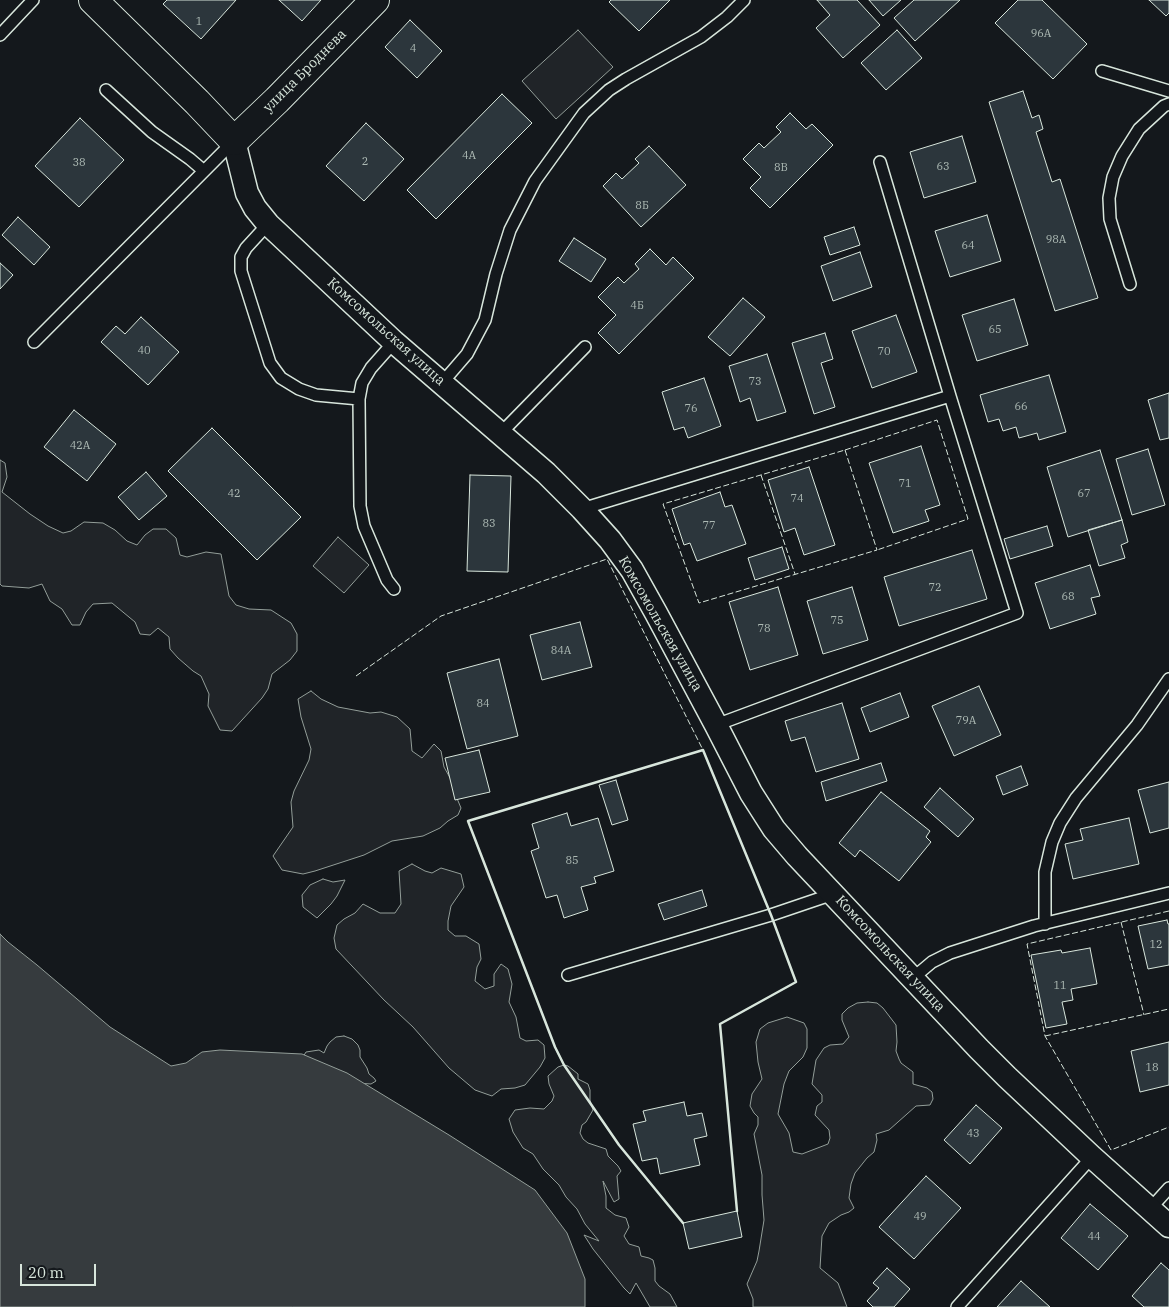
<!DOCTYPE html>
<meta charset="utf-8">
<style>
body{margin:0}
#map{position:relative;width:1169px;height:1307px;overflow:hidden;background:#14181c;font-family:"IBM Plex Serif",serif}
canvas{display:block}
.scale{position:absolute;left:20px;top:1264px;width:76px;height:22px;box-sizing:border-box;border:2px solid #d8e6dc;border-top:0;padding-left:6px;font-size:15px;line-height:18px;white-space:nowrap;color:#d8e6dc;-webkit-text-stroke:4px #14181c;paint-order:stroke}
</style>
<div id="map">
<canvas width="1169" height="1307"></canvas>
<div class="scale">20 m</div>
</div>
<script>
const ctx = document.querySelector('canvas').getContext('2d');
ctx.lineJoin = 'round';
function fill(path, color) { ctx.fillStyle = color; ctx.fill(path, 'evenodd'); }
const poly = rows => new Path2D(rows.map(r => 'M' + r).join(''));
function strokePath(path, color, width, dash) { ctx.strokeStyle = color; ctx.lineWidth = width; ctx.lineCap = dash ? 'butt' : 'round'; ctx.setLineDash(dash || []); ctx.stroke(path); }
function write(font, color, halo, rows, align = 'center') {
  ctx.font = font + ' "IBM Plex Serif",serif'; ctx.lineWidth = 4; ctx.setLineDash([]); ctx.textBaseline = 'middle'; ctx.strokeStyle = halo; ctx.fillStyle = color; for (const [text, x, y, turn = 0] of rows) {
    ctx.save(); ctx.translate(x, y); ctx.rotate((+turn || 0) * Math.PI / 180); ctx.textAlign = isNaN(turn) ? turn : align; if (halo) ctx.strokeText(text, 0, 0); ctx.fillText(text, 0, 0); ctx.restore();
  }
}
const green = poly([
 [578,30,613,67,556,119,522,81,578,30],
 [0,460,5,463,7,477,2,492,30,514,48,526,63,533,71,531,84,522,103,523,115,530,127,541,137,545,145,535,153,529,166,529,176,538,180,555,187,557,206,552,221,554,229,596,236,605,249,609,271,610,291,623,297,634,297,651,290,660,272,674,268,689,262,698,232,731,220,730,208,706,209,694,201,676,193,671,178,658,170,649,169,637,158,628,150,635,140,634,135,622,112,603,93,604,86,612,80,625,72,625,62,609,50,601,42,584,29,588,2,586,0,584,0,460],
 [338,537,369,565,344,593,313,566,338,537],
 [311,691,321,699,338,707,370,713,381,712,397,717,410,729,412,751,422,758,434,744,441,751,444,767,454,785,456,796,461,808,458,815,448,821,440,828,423,836,392,841,364,855,315,871,303,874,282,870,273,856,293,827,291,802,294,791,309,760,311,749,301,717,298,699,311,691],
 [412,864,425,871,432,873,441,868,461,874,464,887,451,906,448,921,448,930,455,936,466,936,479,944,481,959,477,967,475,981,485,989,494,986,494,974,501,964,508,969,512,984,509,1002,516,1017,520,1038,526,1041,538,1040,544,1045,545,1058,540,1067,525,1085,515,1088,501,1089,492,1096,475,1090,449,1068,413,1027,384,1000,336,949,334,938,337,925,344,919,355,913,363,904,380,913,395,913,401,904,399,871,412,864],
 [323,879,333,882,345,880,337,896,331,904,317,918,303,907,302,895,310,885,323,879],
 [868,1002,877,1003,883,1008,896,1025,897,1042,896,1051,899,1059,901,1063,913,1072,913,1084,927,1088,932,1092,933,1099,930,1105,916,1106,889,1130,876,1134,877,1140,874,1152,867,1158,855,1173,851,1184,849,1198,854,1208,849,1212,841,1215,829,1223,822,1236,820,1268,838,1283,847,1307,753,1307,753,1299,747,1284,757,1261,759,1251,764,1220,762,1195,762,1175,754,1134,758,1125,758,1117,754,1113,750,1106,752,1094,762,1079,758,1062,756,1042,760,1029,768,1023,787,1017,804,1023,807,1029,807,1048,803,1057,789,1071,784,1084,778,1114,789,1133,793,1152,802,1154,828,1144,830,1138,829,1130,815,1115,817,1106,822,1102,822,1095,812,1084,816,1060,824,1048,830,1045,843,1044,849,1037,842,1020,842,1014,848,1008,857,1003,868,1002],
 [344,1036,352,1039,358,1045,360,1050,360,1057,367,1068,369,1074,374,1078,376,1081,371,1084,356,1083,303,1057,306,1052,319,1050,324,1053,327,1046,330,1042,336,1037,344,1036],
 [564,1065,568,1066,578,1074,578,1079,588,1084,590,1090,590,1100,593,1110,586,1122,582,1125,580,1133,583,1139,588,1143,606,1149,608,1156,618,1166,621,1171,617,1176,619,1199,614,1202,603,1181,606,1196,606,1208,615,1215,626,1218,629,1227,624,1236,629,1244,639,1247,641,1256,649,1258,653,1260,655,1268,655,1281,659,1286,670,1294,677,1307,650,1307,636,1283,630,1294,624,1288,593,1249,584,1235,599,1241,585,1224,577,1209,566,1197,559,1185,543,1169,533,1154,523,1148,513,1132,509,1119,515,1110,530,1108,544,1109,552,1101,554,1096,549,1084,548,1076,558,1067,564,1065]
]);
const water = poly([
 [0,934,8,942,37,965,110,1027,171,1066,186,1063,202,1052,220,1050,302,1054,347,1073,449,1135,535,1190,567,1233,585,1279,585,1307,0,1307,0,934]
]);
const building = poly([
 [167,0,236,0,201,39,163,4,167,0],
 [279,0,321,0,302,21,279,0],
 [611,0,670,0,639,31,609,2,611,0],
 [817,0,857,0,880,25,843,58,816,28,830,15,817,0],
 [869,0,901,0,883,16,869,0],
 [914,0,960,0,915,41,894,18,914,0],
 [1018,0,1042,0,1087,44,1053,79,995,23,1018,0],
 [1149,0,1169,0,1169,13,1166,16,1149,0],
 [410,20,442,51,417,78,385,47,410,20],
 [897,30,922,58,886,90,861,63,897,30],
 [1023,91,1032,118,1039,115,1043,129,1036,132,1052,182,1060,179,1098,298,1055,311,989,102,1023,91],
 [502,94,532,123,436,219,407,190,502,94],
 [790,113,806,129,812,124,833,145,770,208,750,188,761,177,743,159,759,143,764,148,781,132,776,127,790,113],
 [80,118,124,160,79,207,35,166,80,118],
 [366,123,404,159,364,201,326,166,366,123],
 [962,136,976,182,924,198,910,152,962,136],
 [649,146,686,185,641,227,603,186,616,173,622,179,639,163,635,159,649,146],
 [987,215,1001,261,950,277,935,231,987,215],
 [18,217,50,247,34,265,2,235,18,217],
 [854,227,860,245,830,255,824,237,854,227],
 [574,238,606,259,591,282,559,261,574,238],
 [650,249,666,265,673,257,694,278,619,354,598,333,616,315,598,297,618,277,624,283,639,269,635,264,650,249],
 [860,252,872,287,833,301,821,266,860,252],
 [0,263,13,275,0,289,0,263],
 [743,298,765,317,730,356,708,337,743,298],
 [1014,299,1028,345,977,361,962,315,1014,299],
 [896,315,917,372,872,388,852,331,896,315],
 [141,317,179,352,148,385,101,342,116,326,125,334,141,317],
 [825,333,833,359,821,363,835,407,814,414,792,343,825,333],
 [767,354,786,412,757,421,750,398,740,402,729,366,767,354],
 [1049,375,1066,432,1039,440,1037,433,1019,438,1016,427,1003,431,999,419,988,422,980,395,1049,375],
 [704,378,721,426,688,438,684,427,674,430,662,392,704,378],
 [1169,393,1169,438,1160,440,1148,400,1169,393],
 [74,410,116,444,87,481,44,447,74,410],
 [212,428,301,517,257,560,168,471,212,428],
 [921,446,940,505,925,510,929,521,893,533,869,463,921,446],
 [1148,449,1165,505,1132,515,1116,459,1148,449],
 [1100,450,1122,520,1068,537,1047,467,1100,450],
 [809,467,835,545,804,555,795,528,784,532,768,480,809,467],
 [146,472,167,496,139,520,118,497,146,472],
 [470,475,511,476,508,572,467,571,470,475],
 [720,492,725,507,732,505,746,544,697,561,690,543,684,545,672,509,720,492],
 [1122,520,1128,542,1121,545,1125,558,1099,566,1088,530,1122,520],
 [1047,526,1053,546,1010,559,1004,539,1047,526],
 [782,547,789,569,755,580,748,558,782,547],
 [972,550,987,599,899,626,884,577,972,550],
 [1090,565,1100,596,1091,598,1096,614,1050,629,1035,583,1090,565],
 [778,587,798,655,750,670,729,602,778,587],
 [852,587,868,640,823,654,807,601,852,587],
 [580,622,592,667,542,680,530,635,580,622],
 [499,659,518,736,467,749,447,673,499,659],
 [979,686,1001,735,954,756,932,706,979,686],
 [900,693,909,717,870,732,861,708,900,693],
 [842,703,859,759,816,772,805,737,791,741,785,721,842,703],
 [479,750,490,792,455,800,445,758,479,750],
 [881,763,887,781,826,801,821,782,881,763],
 [1021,766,1028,785,1003,795,996,776,1021,766],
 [616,780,628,820,612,825,599,785,616,780],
 [1169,782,1169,828,1150,833,1138,790,1169,782],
 [940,788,974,819,958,837,924,807,940,788],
 [881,792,930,831,926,837,931,842,899,881,860,850,855,857,839,843,881,792],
 [567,813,571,826,598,818,614,871,594,877,596,883,581,887,588,910,564,918,557,895,546,898,531,851,539,848,532,824,567,813],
 [1129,818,1139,864,1073,879,1065,844,1083,840,1080,829,1129,818],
 [702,890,707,906,664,920,658,904,702,890],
 [1167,920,1168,924,1169,924,1169,965,1148,969,1138,926,1167,920],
 [1090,948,1097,984,1071,989,1073,1000,1062,1002,1067,1024,1046,1028,1031,955,1061,950,1062,953,1090,948],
 [1169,1042,1169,1085,1140,1092,1131,1051,1169,1042],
 [684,1102,687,1116,702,1113,707,1136,694,1139,700,1165,660,1174,657,1158,642,1161,633,1124,646,1121,643,1111,684,1102],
 [976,1105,1002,1128,970,1164,944,1140,976,1105],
 [926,1176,961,1208,914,1259,879,1227,926,1176],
 [1090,1204,1128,1236,1098,1270,1061,1238,1090,1204],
 [737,1211,742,1237,689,1249,683,1223,737,1211],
 [1161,1263,1169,1270,1169,1307,1144,1307,1132,1296,1161,1263],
 [887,1268,910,1289,894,1307,873,1307,867,1301,879,1288,873,1283,887,1268],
 [1021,1281,1050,1307,997,1307,1021,1281]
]);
const service = poly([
 [0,35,33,0],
 [1102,71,1169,91],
 [106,90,152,132,190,159,204,171],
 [268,224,246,248,241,257,241,271,270,363,281,378,299,389,316,395,359,399],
 [1130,284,1110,219,1109,198,1113,177,1122,156,1139,129,1164,106,1169,104],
 [34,342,234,141],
 [442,383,467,354,485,320,496,274,510,230,535,181,584,113,609,90,626,79,701,37,727,17,744,0],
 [500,434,585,347],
 [582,509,950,396,880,162],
 [394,589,387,580,364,526,360,506,359,399,362,383,371,368,394,342],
 [716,725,1017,613,950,396],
 [1045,924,1045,872,1052,842,1060,823,1076,798,1137,725,1169,679],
 [568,975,771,915,833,894],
 [913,978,932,962,950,953,1034,926,1169,893],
 [1150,1209,1169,1188],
 [957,1307,1092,1157]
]);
const minor = poly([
 [234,141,247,193,255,208,268,224,394,342,546,473,582,509,610,540,632,570,656,613,716,725,751,793,774,829,797,856,979,1049,1007,1077,1092,1157,1169,1226]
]);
const tertiary = poly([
 [93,0,197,102,234,141,277,100,375,0]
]);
const fence = poly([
 [845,450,877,550,699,603,663,504,845,450],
 [845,450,937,420,968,519,877,550],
 [761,475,795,574],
 [356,676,441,616,607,559,703,750],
 [1169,911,1027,944,1045,1036,1111,1150,1169,1127],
 [1121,922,1144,1015],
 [1045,1036,1169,1009]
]);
const wall = poly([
 [683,1223,619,1145,564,1065,555,1047,468,821,703,750,771,915,796,982,720,1024,737,1211]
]);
const numberNames = [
 ["1",199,22],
 ["96А",1041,34],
 ["4",413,49],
 ["4А",469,156],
 ["2",365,162],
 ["38",79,163],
 ["63",943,167],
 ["8В",781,168],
 ["8Б",642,206],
 ["98А",1056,240],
 ["64",968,246],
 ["4Б",637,306],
 ["65",995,330],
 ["40",144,351],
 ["70",884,352],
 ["73",755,382],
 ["66",1021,407],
 ["76",691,409],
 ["42А",80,446],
 ["71",905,484],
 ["42",234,494],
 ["67",1084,494],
 ["74",797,499],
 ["83",489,524],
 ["77",709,526],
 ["72",935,588],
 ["68",1068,597],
 ["75",837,621],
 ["78",764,629],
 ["84А",561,651],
 ["84",483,704],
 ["79А",966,721],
 ["85",572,861],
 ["12",1156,945],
 ["11",1060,986],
 ["18",1152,1068],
 ["43",973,1134],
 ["49",920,1217],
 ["44",1094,1237]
];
const streetNames = [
 ["улица Броднева",305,71,-45],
 ["Комсомольская улица",386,332,42],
 ["Комсомольская улица",660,624,60],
 ["Комсомольская улица",890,954,47]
];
fill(green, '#202428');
strokePath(green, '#939e99', 1);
fill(water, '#363b3e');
strokePath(water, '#939e99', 1);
fill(building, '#2c363c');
strokePath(building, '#d8e6dc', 1);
strokePath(service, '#d8e6dc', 14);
strokePath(minor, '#d8e6dc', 25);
strokePath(tertiary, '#d8e6dc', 30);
strokePath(service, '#14181c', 11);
strokePath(minor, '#14181c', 22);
strokePath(tertiary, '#14181c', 28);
strokePath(fence, '#d8e6dc', 1, [6, 2.5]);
strokePath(wall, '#d8e6dc', 2.5);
write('11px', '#adbab4', null, numberNames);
write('14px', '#d8e6dc', '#14181c', streetNames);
</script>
